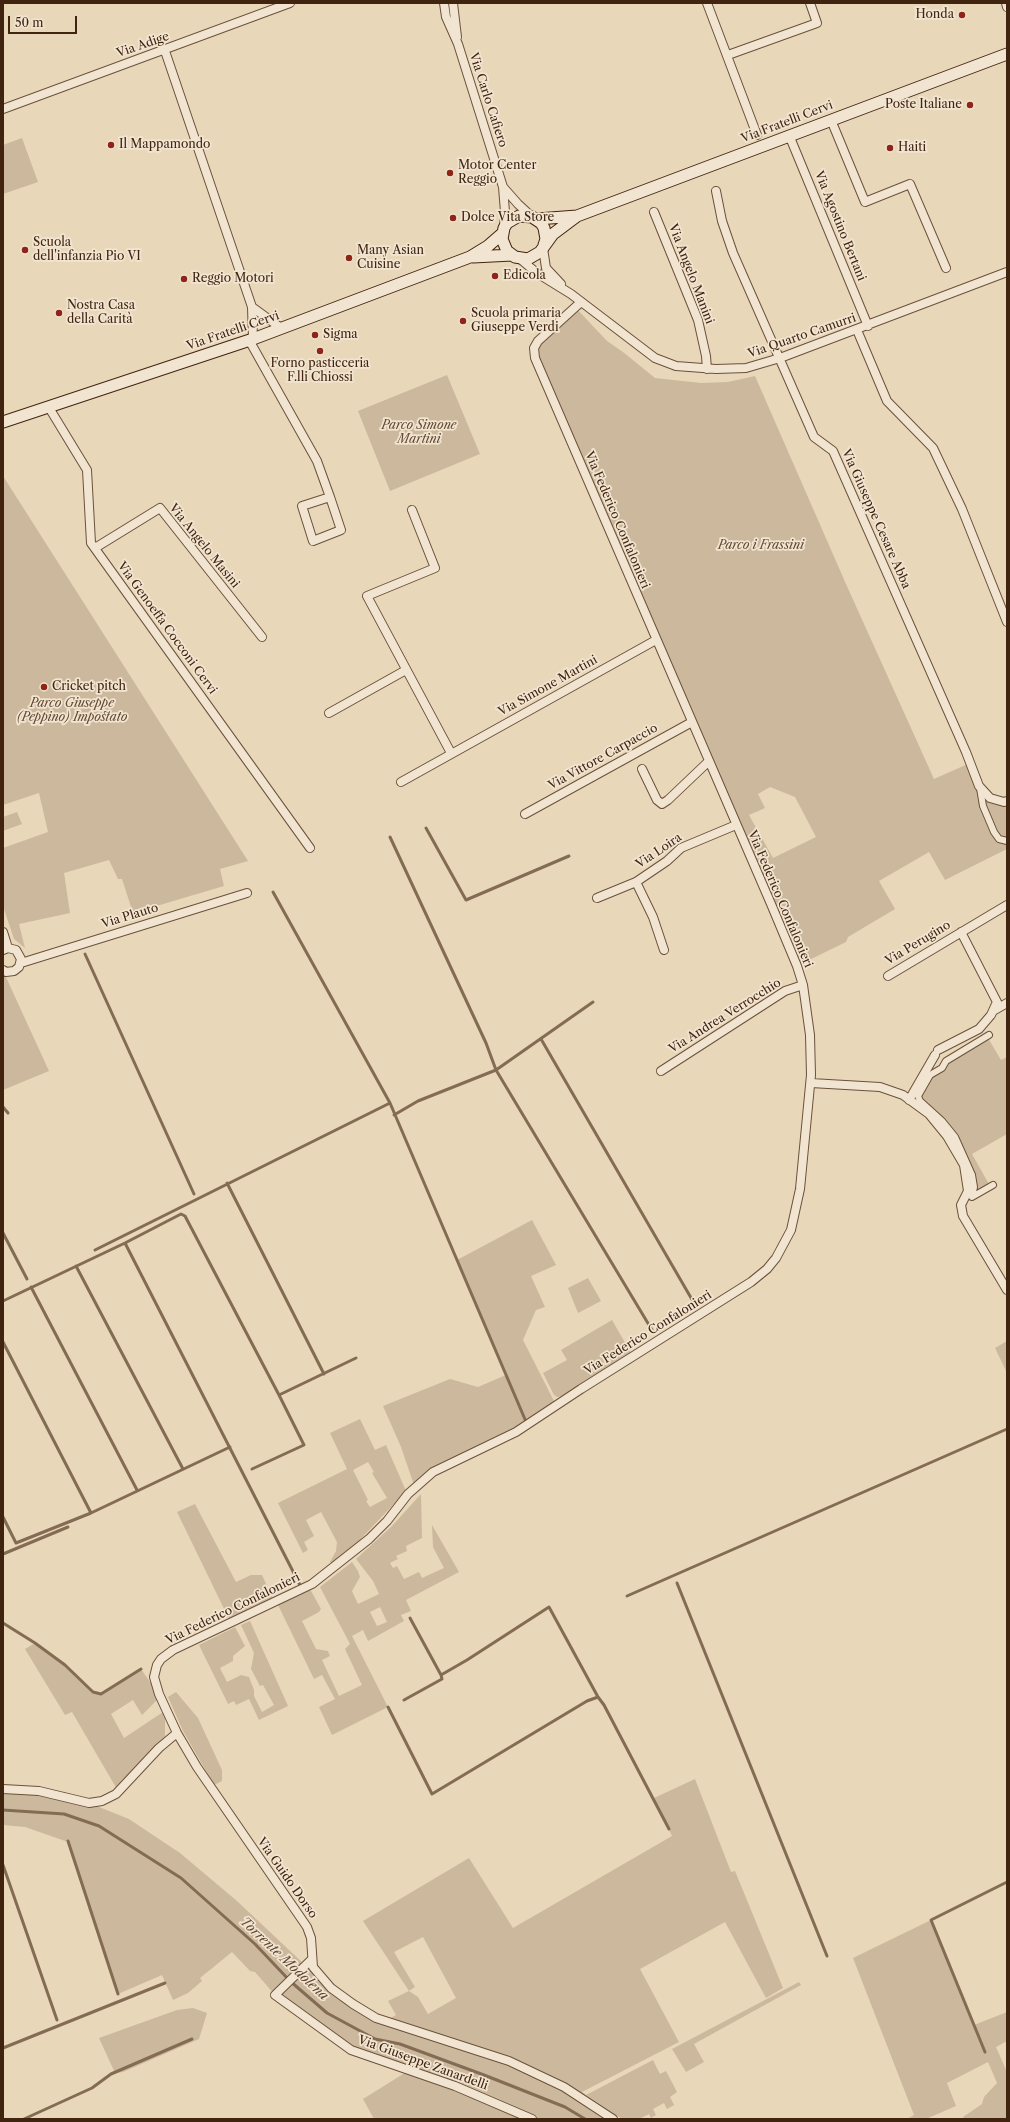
<!DOCTYPE html>
<meta charset="utf-8">
<style>
body{margin:0}
#map{position:relative;width:1010px;height:2122px;overflow:hidden;background:#e9d7ba;font-family:"Libre Caslon Text",serif}
canvas{display:block}
.frame{position:absolute;inset:0;border:4px solid #41240f;pointer-events:none}
.scale{position:absolute;left:8px;top:16px;width:69px;height:18px;box-sizing:border-box;border:2px solid #41240f;border-top:0;padding-left:5px;font-size:12px;line-height:14px;white-space:nowrap;color:#41240f;-webkit-text-stroke:3px #f1e5d2;paint-order:stroke}
</style>
<div id="map">
<canvas width="1010" height="2122"></canvas>
<div class="frame"></div>
<div class="scale">50 m</div>
</div>
<script>
const ctx = document.querySelector('canvas').getContext('2d');
ctx.lineJoin = 'round';
function fill(path, color) { ctx.fillStyle = color; ctx.fill(path, 'evenodd'); }
const poly = rows => new Path2D(rows.map(r => 'M' + r).join(''));
function strokePath(path, color, width, dash) { ctx.strokeStyle = color; ctx.lineWidth = width; ctx.lineCap = dash ? 'butt' : 'round'; ctx.setLineDash(dash || []); ctx.stroke(path); }
function write(font, color, halo, rows, align = 'center') {
  ctx.font = font + ' "Libre Caslon Text",serif'; ctx.lineWidth = 3.5; ctx.setLineDash([]); ctx.textBaseline = 'middle'; ctx.strokeStyle = halo; ctx.fillStyle = color; for (const [text, x, y, turn = 0] of rows) {
    ctx.save(); ctx.translate(x, y); ctx.rotate((+turn || 0) * Math.PI / 180); ctx.textAlign = isNaN(turn) ? turn : align; if (halo) ctx.strokeText(text, 0, 0); ctx.fillText(text, 0, 0); ctx.restore();
  }
}
const green = poly([
 [22,138,38,182,3,194,3,145],
 [575,307,607,341,623,352,655,378,701,383,728,382,755,376,846,584,934,779,970,763,990,797,1007,801,1007,849,945,880,929,852,879,881,895,909,848,937,846,942,797,966,539,369,536,345],
 [770,787,795,797,816,837,773,858,749,815,765,808,758,794],
 [447,375,480,454,390,491,358,411],
 [3,476,248,861,220,869,224,886,133,913,122,879,118,879,109,860,64,873,70,913,19,924,25,948,14,939,3,906,3,848,48,832,39,793,3,805],
 [17,812,22,824,3,831,3,817],
 [5,975,49,1071,3,1090,3,976],
 [988,1038,1001,1060,1007,1057,1007,1134,972,1154,990,1186,973,1197,975,1187,921,1101,921,1090,928,1079,948,1061],
 [532,1220,556,1265,531,1276,545,1307,536,1310,523,1340,556,1405,459,1459,415,1488,401,1447,383,1406,450,1379,478,1387,506,1375,457,1260],
 [588,1278,601,1301,578,1313,568,1288],
 [612,1320,631,1353,563,1396,557,1397,554,1395,543,1373,567,1360,561,1350],
 [1007,1341,1007,1373,995,1348],
 [360,1419,375,1450,386,1445,406,1491,357,1543,332,1564,330,1562,336,1551,337,1542,321,1512,306,1520,314,1536,304,1542,308,1550,303,1553,278,1503,347,1469,330,1433],
 [368,1462,374,1472,372,1473,387,1498,370,1507,366,1501,368,1500,353,1470],
 [421,1494,422,1538,406,1546,407,1551,396,1556,398,1559,390,1563,393,1568,397,1566,404,1579,419,1572,422,1578,444,1568,433,1547,432,1525,459,1572,406,1600,411,1611,401,1615,404,1621,368,1641,363,1630,352,1636,388,1707,332,1735,319,1707,335,1699,322,1675,314,1679,278,1605,310,1589,321,1609,319,1612,302,1621,316,1649,328,1651,330,1656,322,1660,339,1696,362,1685,345,1649,350,1644,320,1587,352,1562,358,1571,360,1577,352,1591,358,1604,379,1594,373,1581,356,1559,392,1526],
 [380,1607,387,1622,377,1626,370,1612],
 [195,1504,236,1582,251,1575,262,1575,273,1599,229,1619,177,1512],
 [250,1621,288,1706,259,1720,249,1699,236,1705,234,1701,228,1704,199,1645,235,1627,245,1646,233,1656,233,1661,220,1668,227,1682,241,1675,249,1677,254,1690,254,1696,262,1712,274,1705,263,1685,260,1686,251,1669,254,1653,241,1625],
 [35,1643,65,1665,94,1692,101,1694,141,1669,152,1685,157,1700,142,1715,133,1700,111,1714,124,1738,163,1712,165,1717,165,1736,159,1748,118,1791,72,1712,65,1715,25,1649],
 [176,1692,198,1718,222,1770,222,1781,214,1785,183,1731,168,1697],
 [695,1779,731,1872,735,1871,783,1988,766,1998,725,1922,640,1969,679,2042,582,2092,586,2095,653,2060,660,2074,666,2071,677,2092,670,2097,674,2105,667,2109,664,2103,653,2109,656,2115,651,2118,649,2114,639,2119,622,2119,586,2095,581,2098,612,2119,374,2119,363,2099,408,2071,351,2050,275,1995,255,1972,250,1971,232,1952,200,1978,202,1981,188,1993,173,2000,162,1975,118,1994,68,1842,25,1827,3,1825,3,1789,89,1803,129,1819,180,1853,237,1901,305,1965,311,1960,322,1977,364,2011,389,2019,396,2015,388,2001,409,1991,363,1921,469,1858,513,1928,672,1836,654,1798],
 [423,1937,456,1998,428,2014,418,1997,409,1991,415,1987,394,1952],
 [931,1920,974,2025,1007,2012,1007,2041,996,2047,1007,2072,1007,2119,964,2119,963,2117,982,2104,984,2097,997,2083,988,2062,947,2083,956,2106,926,2119,907,2119,914,2115,853,1958],
 [799,1982,801,1985,694,2044,704,2062,686,2072,672,2049],
 [193,2008,207,2013,199,2039,123,2072,115,2073,99,2038,177,2010]
]);
const stream = poly([
 [426,828,466,900,569,856],
 [390,837,486,1043,496,1070,418,1101,394,1115],
 [273,892,390,1103,527,1424],
 [85,954,194,1194],
 [593,1002,496,1070,652,1330],
 [541,1039,694,1303],
 [3,1107,8,1113],
 [227,1183,324,1374],
 [3,1233,27,1279],
 [125,1243,302,1589],
 [95,1250,390,1103],
 [76,1266,183,1469],
 [31,1287,137,1490],
 [3,1301,125,1243,181,1214,185,1216,279,1395,356,1358],
 [3,1342,91,1513],
 [252,1469,304,1445,279,1395],
 [3,1517,16,1543,91,1513,230,1447],
 [3,1554,68,1527],
 [677,1583,827,1956],
 [627,1596,1007,1429],
 [410,1618,441,1675,467,1660,549,1607,598,1697,604,1705,669,1829],
 [3,1623,35,1643,65,1665,93,1692,101,1694,141,1669],
 [404,1700,442,1679,441,1675],
 [388,1707,432,1794,587,1701,598,1697],
 [3,1810,64,1814,99,1826,181,1878,255,1944,290,1981,327,2013,375,2039,400,2044,484,2075,565,2107,585,2119],
 [68,1841,118,1994],
 [3,1865,57,2020],
 [3,2048,165,1983],
 [985,2052,931,1920,1007,1882],
 [24,2119,92,2088,111,2074,192,2039]
]);
const pedestrian = poly([
 [980,788,983,806,994,832,999,839,1007,841],
 [989,1035,946,1061,942,1068,930,1075,918,1096,920,1101,942,1121,955,1137,972,1175,974,1187,972,1197,993,1185]
]);
const minor = poly([
 [444,3,446,17,458,44,503,187,505,212,504,228],
 [453,3,457,37],
 [707,3,757,135],
 [1006,3,1007,7],
 [165,51,252,307,253,339],
 [728,55,817,23,810,3],
 [3,109,290,3],
 [831,120,865,202,910,184,946,268],
 [789,135,868,326],
 [503,187,518,204,532,217],
 [716,191,722,221,733,253,814,437,833,451,966,752,979,786,990,798,1004,802,1007,801],
 [654,212,698,320,706,356,707,369],
 [543,248,546,268,561,284],
 [519,258,537,273,571,294,655,358,676,366,716,369,746,368,780,358,1007,272],
 [581,302,538,341,534,348,535,358,771,904,797,966,803,985,810,1035,811,1075,800,1189,791,1230,776,1258,767,1269,751,1282,581,1389,516,1432,433,1472,408,1494,387,1521,369,1539,312,1584,173,1650,161,1659,157,1665,154,1677,159,1694,177,1733,197,1767,307,1927,311,1938,313,1967,331,1988,353,2004,376,2018,509,2061,564,2087,613,2119],
 [252,307,281,328],
 [857,330,887,401,933,448,962,509,1007,622],
 [249,340,317,461,330,497,341,530,313,541,302,506,330,497],
 [48,406,87,470,91,543,310,848],
 [412,510,435,568,367,596,451,753],
 [95,548,160,508,262,637],
 [329,713,406,670],
 [642,769,657,800,662,804,668,800,709,761],
 [401,782,656,640],
 [525,814,692,722],
 [636,882,653,917,664,950],
 [597,898,636,882,667,861,681,848,736,825],
 [3,932,8,948],
 [3,950,8,948,16,950,21,959,19,967,14,971,6,972,3,970],
 [21,963,247,893],
 [888,976,1007,905],
 [993,1011,1007,1003],
 [938,1050,979,1029,991,1015,997,1002,961,932],
 [661,1071,785,991,803,985],
 [811,1083,880,1087,903,1095,929,1114,947,1136,964,1165,968,1191,961,1205,963,1216,1007,1290],
 [909,1100,935,1055],
 [3,1789,39,1791,89,1803,102,1801,116,1794,159,1748,177,1733],
 [311,1960,275,1995,351,2050,455,2086,532,2119]
]);
const secondary = poly([
 [537,219,577,216,1007,54],
 [544,245,546,239,544,228,541,223,532,217,519,216,507,223,504,228,502,239,507,251,515,257,528,259,540,252,553,234,577,216],
 [473,257,512,255],
 [3,422,253,339,470,257,488,246,503,233]
]);
const markers = [
 [962,15,4,"#8f2418"],
 [970,105,4,"#8f2418"],
 [111,145,4,"#8f2418"],
 [890,148,4,"#8f2418"],
 [450,173,4,"#8f2418"],
 [453,218,4,"#8f2418"],
 [25,250,4,"#8f2418"],
 [349,258,4,"#8f2418"],
 [495,276,4,"#8f2418"],
 [184,279,4,"#8f2418"],
 [59,313,4,"#8f2418"],
 [463,321,4,"#8f2418"],
 [315,335,4,"#8f2418"],
 [320,351,4,"#8f2418"],
 [44,687,4,"#8f2418"]
];
const poiNames = [
 ["Honda",954,15,"right"],
 ["Poste Italiane",962,105,"right"],
 ["Il Mappamondo",119,145],
 ["Haiti",898,148],
 ["Motor Center",458,166],
 ["Reggio",458,180],
 ["Dolce Vita Store",461,218],
 ["Scuola",33,243],
 ["dell'infanzia Pio VI",33,257],
 ["Many Asian",357,251],
 ["Cuisine",357,265],
 ["Edicola",503,276],
 ["Reggio Motori",192,279],
 ["Nostra Casa",67,306],
 ["della Carità",67,320],
 ["Scuola primaria",471,314],
 ["Giuseppe Verdi",471,328],
 ["Sigma",323,335],
 ["Forno pasticceria",320,364,"center"],
 ["F.lli Chiossi",320,378,"center"],
 ["Cricket pitch",52,687]
];
const streetNames = [
 ["Via Adige",143,45,-19],
 ["Via Carlo Cafiero",488,100,72],
 ["Via Fratelli Cervi",787,122,-21],
 ["Via Agostino Bertani",840,226,68],
 ["Via Angelo Manini",691,274,69],
 ["Via Fratelli Cervi",233,331,-19],
 ["Via Quarto Camurri",802,336,-19],
 ["Via Giuseppe Cesare Abba",876,519,66],
 ["Via Federico Confalonieri",617,520,67],
 ["Via Angelo Masini",204,546,51],
 ["Via Genoeffa Cocconi Cervi",167,628,54],
 ["Via Simone Martini",548,686,-29],
 ["Via Vittore Carpaccio",603,757,-29],
 ["Via Loira",659,851,-34],
 ["Via Federico Confalonieri",780,899,67],
 ["Via Plauto",130,916,-17],
 ["Via Perugino",918,943,-31],
 ["Via Andrea Verrocchio",725,1016,-32],
 ["Via Federico Confalonieri",648,1333,-32],
 ["Via Federico Confalonieri",233,1609,-26],
 ["Via Guido Dorso",287,1878,55],
 ["Via Giuseppe Zanardelli",423,2063,20]
];
const parkNames = [
 ["Parco Simone",419,426],
 ["Martini",419,440],
 ["Parco i Frassini",761,546],
 ["Parco Giuseppe",72,704],
 ["(Peppino) Impostato",72,718]
];
const waterNames = [
 ["Torrente Modolena",284,1959,43]
];
fill(green, '#ccb99d');
strokePath(stream, '#846b53', 3);
strokePath(pedestrian, '#6b513a', 8);
strokePath(minor, '#6b513a', 10);
strokePath(secondary, '#41240f', 13);
strokePath(pedestrian, '#f1e5d2', 6);
strokePath(minor, '#f1e5d2', 8);
strokePath(secondary, '#f1e5d2', 11);
for (const [x, y, r, color] of markers) { const dot = new Path2D(); dot.arc(x, y, r, 0, 2 * Math.PI); ctx.fillStyle = color; ctx.fill(dot); strokePath(dot, '#f1e5d2', 1.5); }
write('12px', '#41240f', '#f1e5d2', poiNames, 'left');
write('12px', '#41240f', '#f1e5d2', streetNames);
write('italic 12px', '#644932', '#f1e5d2', parkNames);
write('italic 13px', '#624731', '#f1e5d2', waterNames);
</script>
